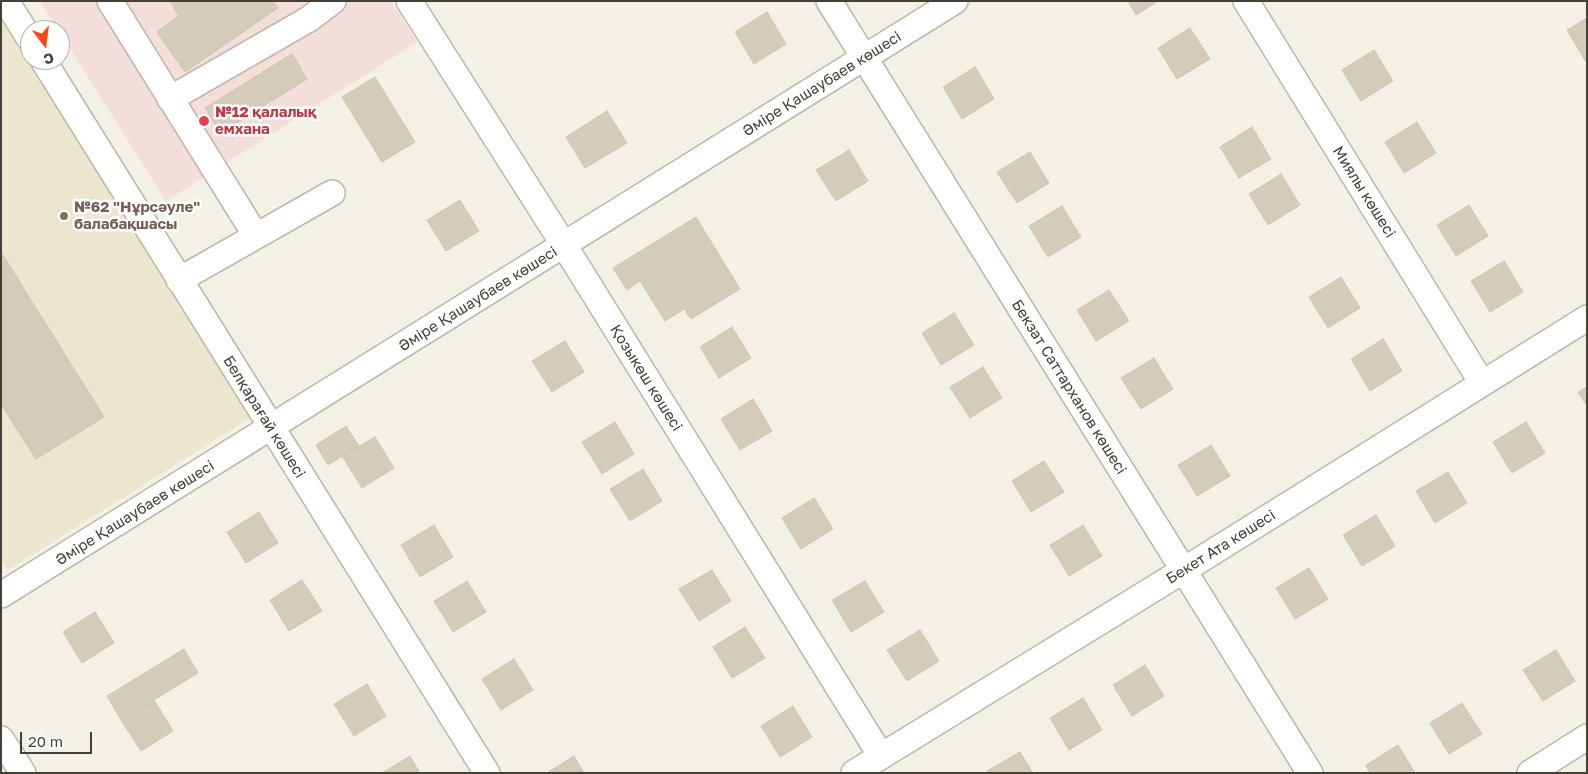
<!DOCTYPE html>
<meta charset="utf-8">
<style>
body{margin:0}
#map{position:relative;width:1588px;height:774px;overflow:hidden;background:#f3f0e5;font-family:"Golos Text",sans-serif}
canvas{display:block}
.frame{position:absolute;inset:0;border:2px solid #454035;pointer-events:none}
.north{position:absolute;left:20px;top:20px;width:50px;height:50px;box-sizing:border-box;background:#fff;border:1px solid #b5b3ae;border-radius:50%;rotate:165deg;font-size:14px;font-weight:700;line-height:20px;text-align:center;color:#454035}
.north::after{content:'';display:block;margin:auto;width:18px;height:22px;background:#fa4715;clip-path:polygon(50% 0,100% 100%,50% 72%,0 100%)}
.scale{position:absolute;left:20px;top:732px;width:72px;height:22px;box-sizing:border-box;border:2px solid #454035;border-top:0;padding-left:6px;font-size:15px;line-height:18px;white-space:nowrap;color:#454035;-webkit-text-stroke:4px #fff;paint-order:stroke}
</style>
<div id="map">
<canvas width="1588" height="774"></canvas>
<div class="frame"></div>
<div class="north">С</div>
<div class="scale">20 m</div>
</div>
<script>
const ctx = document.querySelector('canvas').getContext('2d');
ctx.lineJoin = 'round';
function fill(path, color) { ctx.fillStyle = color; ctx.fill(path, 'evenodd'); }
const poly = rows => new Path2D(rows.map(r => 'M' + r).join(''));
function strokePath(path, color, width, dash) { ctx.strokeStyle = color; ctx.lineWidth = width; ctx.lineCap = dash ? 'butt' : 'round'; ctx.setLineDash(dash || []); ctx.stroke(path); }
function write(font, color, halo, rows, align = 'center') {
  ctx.font = font + ' "Golos Text",sans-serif'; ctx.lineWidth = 5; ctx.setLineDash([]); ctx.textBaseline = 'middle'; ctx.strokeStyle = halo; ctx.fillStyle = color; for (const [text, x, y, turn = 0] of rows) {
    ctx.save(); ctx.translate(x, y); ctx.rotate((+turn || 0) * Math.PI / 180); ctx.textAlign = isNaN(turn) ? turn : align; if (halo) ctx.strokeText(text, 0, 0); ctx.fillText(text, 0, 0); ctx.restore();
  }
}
const education = poly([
 [1,17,253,416,8,570,1,559]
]);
const medical = poly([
 [40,1,391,1,417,42,166,201]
]);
const building = poly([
 [170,1,273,1,278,8,185,72,157,32,179,16,170,1],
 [1128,1,1158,1,1136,15,1128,1],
 [767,12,786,44,754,64,735,32,767,12],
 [1587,18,1587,61,1586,62,1567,30,1587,18],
 [1190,28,1210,59,1177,79,1158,48,1190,28],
 [1374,50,1393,81,1361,101,1342,70,1374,50],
 [292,54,307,79,220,133,205,108,292,54],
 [975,67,994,99,962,119,943,87,975,67],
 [375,77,415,142,382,162,342,97,375,77],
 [607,111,627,143,585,168,566,137,607,111],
 [1417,122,1436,153,1404,173,1385,142,1417,122],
 [1252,127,1271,159,1239,178,1220,147,1252,127],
 [849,150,868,181,836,201,816,170,849,150],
 [1030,152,1049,183,1017,203,997,172,1030,152],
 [1281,174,1300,205,1268,225,1249,194,1281,174],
 [460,200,479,231,446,251,427,220,460,200],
 [1469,205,1488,236,1456,256,1437,225,1469,205],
 [1062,206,1081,237,1048,257,1029,226,1062,206],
 [696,217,740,289,691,319,684,309,665,321,640,281,627,290,613,268,696,217],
 [1,252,104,417,36,459,1,404,1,252],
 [1504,261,1523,292,1490,312,1471,281,1504,261],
 [1341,277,1360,308,1328,328,1309,297,1341,277],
 [1109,290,1129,321,1096,341,1077,310,1109,290],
 [954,313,974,345,941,365,922,333,954,313],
 [732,327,751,358,719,378,700,347,732,327],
 [1383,339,1402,371,1370,391,1351,359,1383,339],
 [565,341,584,372,552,392,532,361,565,341],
 [1154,358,1173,389,1141,409,1121,378,1154,358],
 [983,367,1002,398,970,418,950,387,983,367],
 [1587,387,1587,406,1578,392,1587,387],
 [753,399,772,431,740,450,721,419,753,399],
 [615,422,634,454,602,474,582,442,615,422],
 [1526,422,1545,453,1512,473,1493,442,1526,422],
 [346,426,359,446,328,465,316,445,346,426],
 [375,437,394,468,362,488,342,456,375,437],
 [1211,445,1230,476,1197,496,1178,465,1211,445],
 [1044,461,1064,492,1031,512,1012,481,1044,461],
 [643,469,662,501,630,521,610,489,643,469],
 [1448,472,1467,503,1435,523,1416,491,1448,472],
 [814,498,833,529,801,549,782,518,814,498],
 [259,512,278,543,246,563,227,532,259,512],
 [1376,515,1395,546,1362,566,1343,535,1376,515],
 [434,525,453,557,420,577,401,545,434,525],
 [1083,525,1102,556,1069,576,1050,545,1083,525],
 [1309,568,1328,599,1295,619,1276,588,1309,568],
 [712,570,731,601,699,621,679,589,712,570],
 [302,580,322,611,289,631,270,600,302,580],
 [467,581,486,612,453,632,434,601,467,581],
 [865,581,884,612,851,632,832,600,865,581],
 [95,612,114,643,82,663,63,632,95,612],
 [745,627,765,658,732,678,713,647,745,627],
 [920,630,939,661,907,681,887,650,920,630],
 [184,649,198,673,121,720,107,696,184,649],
 [1556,650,1575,681,1543,701,1523,670,1556,650],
 [514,659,533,690,501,710,482,679,514,659],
 [1145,665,1164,696,1132,716,1113,685,1145,665],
 [367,684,386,716,354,736,334,704,367,684],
 [1083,698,1102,730,1069,750,1050,718,1083,698],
 [154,700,173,731,141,751,121,720,154,700],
 [1462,703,1482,734,1449,754,1430,723,1462,703],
 [793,706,812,737,780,757,761,726,793,706],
 [1398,745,1415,773,1370,773,1366,765,1398,745],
 [1020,752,1033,773,988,773,987,771,1020,752],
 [410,756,420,773,382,773,410,756],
 [574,756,584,773,547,773,574,756]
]);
const minor = poly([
 [6,1,30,39],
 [110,1,256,236],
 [409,1,564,245,881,756],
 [829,1,1310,773],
 [1246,1,1482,383],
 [43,60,487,773],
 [170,99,309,19,333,1],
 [179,280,332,193],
 [1,595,955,1],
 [1,739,23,773],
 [854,773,1184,570,1587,318],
 [1530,773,1587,737]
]);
const markers = [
 [204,121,6,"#e0444e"],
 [64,216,5,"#8d6e63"]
];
const streetNames = [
 ["Әміре Қашаубаев көшесі",822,84,-32],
 ["Миялы көшесі",1364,192,58],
 ["Әміре Қашаубаев көшесі",478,299,-32],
 ["Қозыкөш көшесі",646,378,58],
 ["Бекзат Саттарханов көшесі",1069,387,58],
 ["Белқарағай көшесі",264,417,58],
 ["Әміре Қашаубаев көшесі",135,513,-32],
 ["Бекет Ата көшесі",1221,547,-32]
];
const healthNames = [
 ["№12 қалалық",215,112],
 ["емхана",215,129]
];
const educationNames = [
 ["№62 \"Нұрсәуле\"",74,207],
 ["балабақшасы",74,224]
];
fill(education, '#ece6cf');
fill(medical, '#f4ded9');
fill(building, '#d4ccbb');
strokePath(building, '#cfc5ae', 1);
strokePath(minor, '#beb8a8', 28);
strokePath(minor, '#fff', 25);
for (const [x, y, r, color] of markers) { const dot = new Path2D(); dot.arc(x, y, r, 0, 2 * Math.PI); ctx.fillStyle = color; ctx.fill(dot); strokePath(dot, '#fff', 2); }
write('15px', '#454035', '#fff', streetNames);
write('bold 15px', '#be3a42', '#fff', healthNames, 'left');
write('bold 15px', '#785e54', '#fff', educationNames, 'left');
</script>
